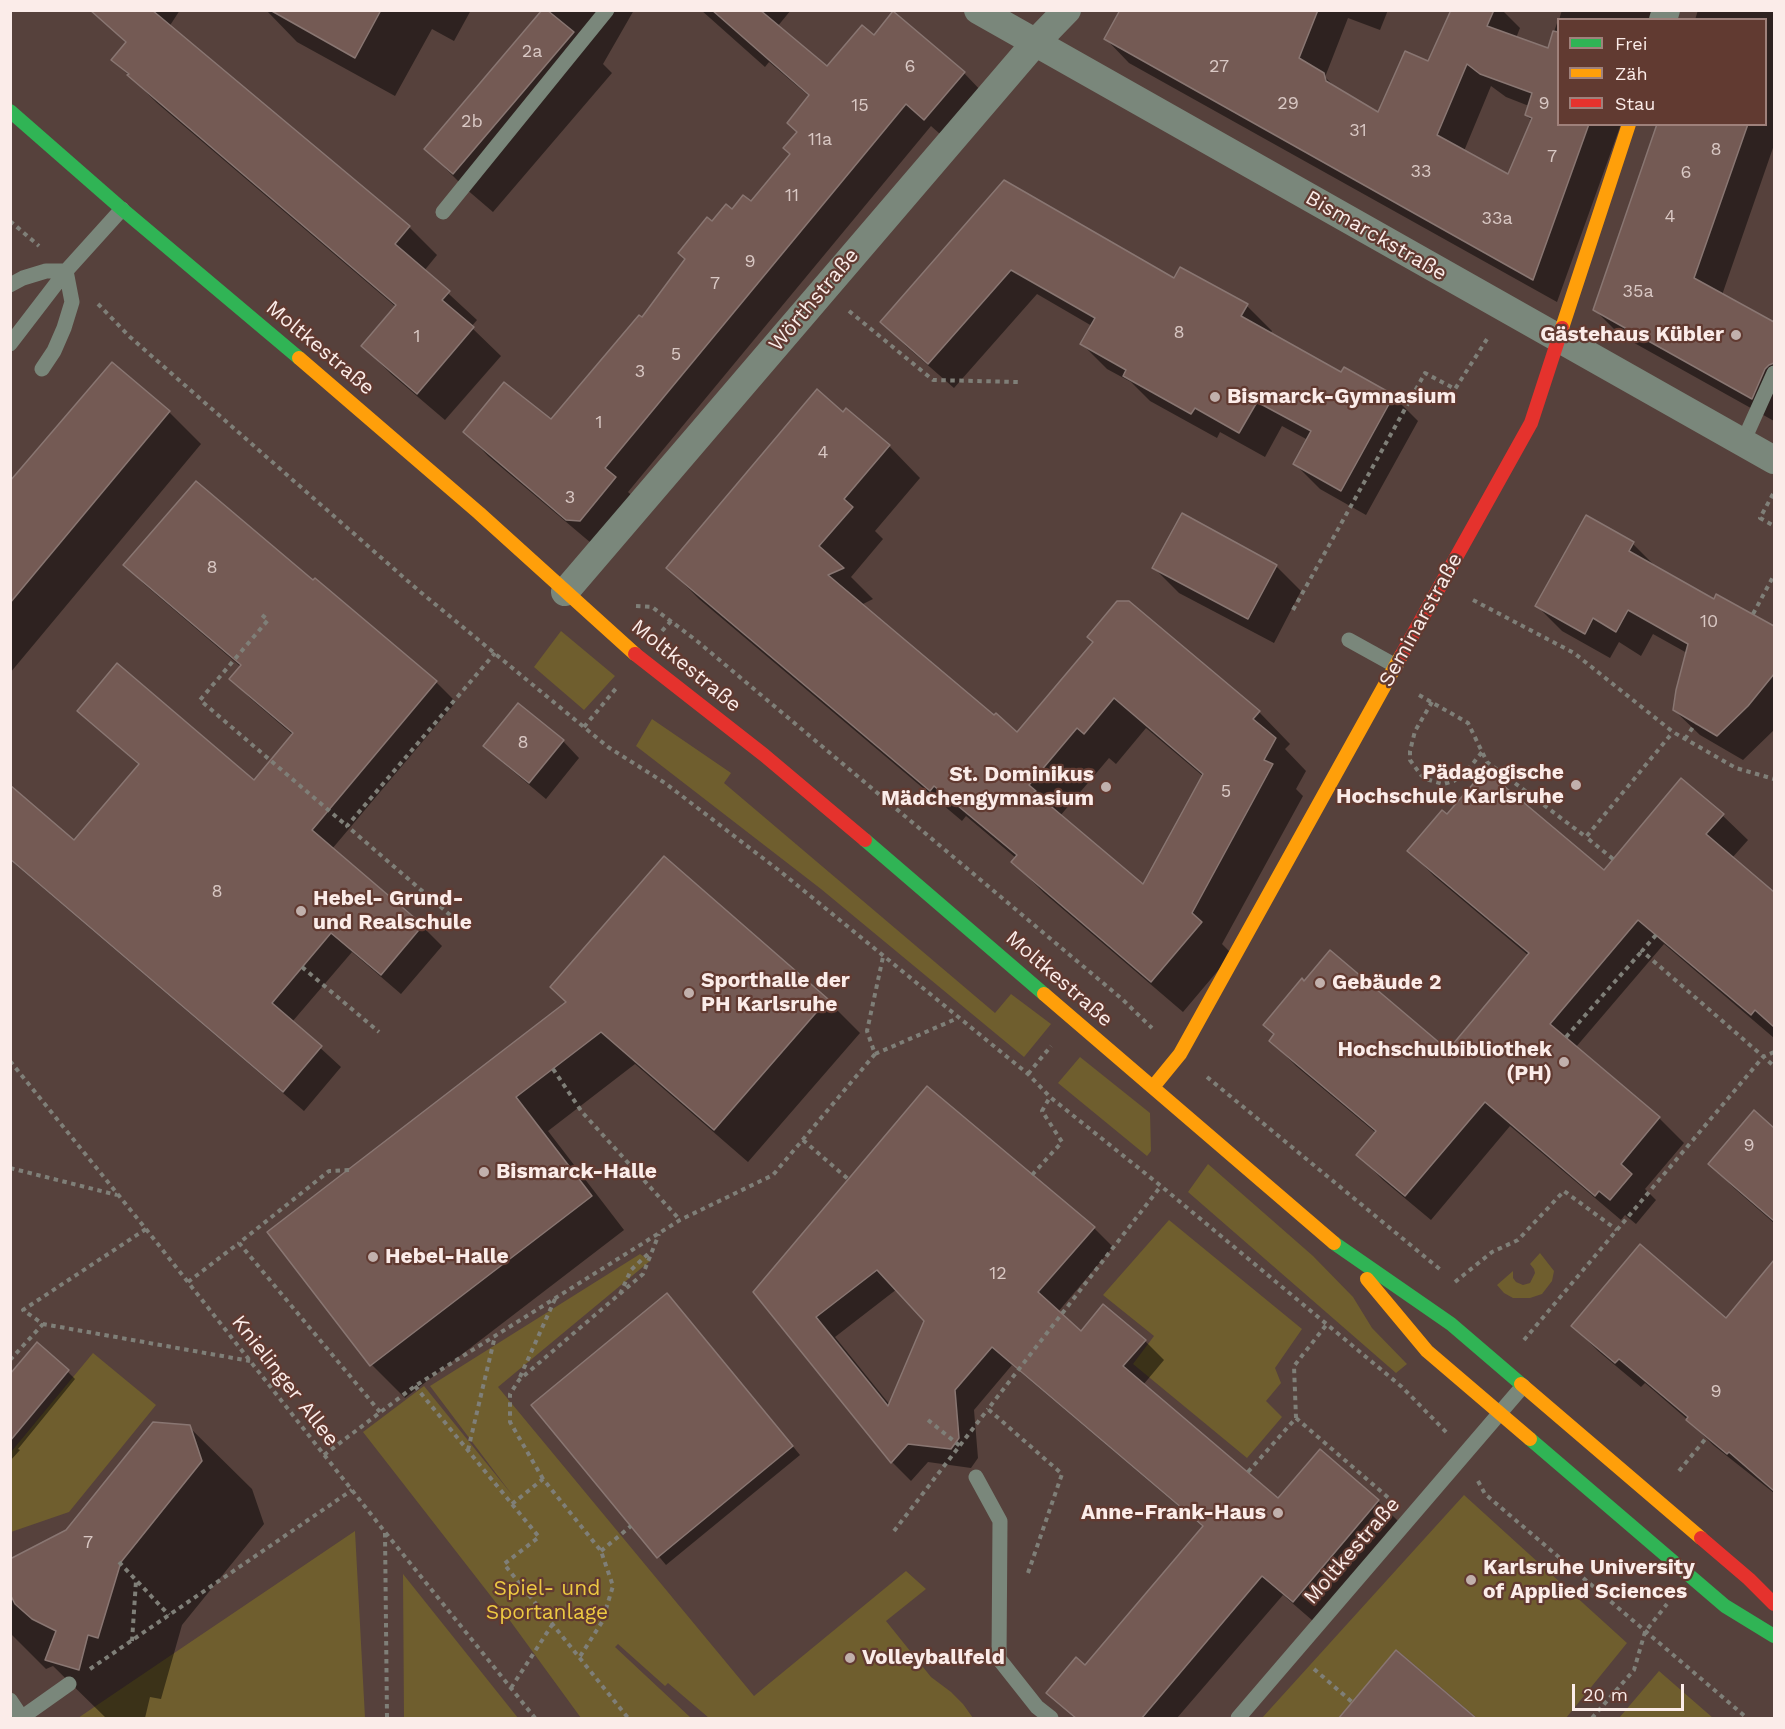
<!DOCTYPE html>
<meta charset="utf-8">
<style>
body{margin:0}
#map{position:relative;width:1785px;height:1729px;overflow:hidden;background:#56413c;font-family:"Work Sans",sans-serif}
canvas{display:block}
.frame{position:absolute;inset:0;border:12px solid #fbece9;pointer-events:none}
.legend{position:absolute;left:1557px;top:18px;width:210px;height:108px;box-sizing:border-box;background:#613a31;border:2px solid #9f817b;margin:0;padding:8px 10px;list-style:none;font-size:18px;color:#fbece9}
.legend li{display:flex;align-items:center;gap:12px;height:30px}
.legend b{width:30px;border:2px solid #9f817b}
.scale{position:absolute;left:1572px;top:1684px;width:112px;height:27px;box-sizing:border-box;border:3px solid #fbece9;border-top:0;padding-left:8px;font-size:18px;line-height:21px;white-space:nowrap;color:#fbece9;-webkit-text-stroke:4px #613a31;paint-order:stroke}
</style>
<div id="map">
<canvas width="1785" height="1729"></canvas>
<div class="frame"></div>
<ul class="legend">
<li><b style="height:8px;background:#30b455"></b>Frei</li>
<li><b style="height:8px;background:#ff9f0a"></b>Zäh</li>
<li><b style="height:8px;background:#e5322d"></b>Stau</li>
</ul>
<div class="scale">20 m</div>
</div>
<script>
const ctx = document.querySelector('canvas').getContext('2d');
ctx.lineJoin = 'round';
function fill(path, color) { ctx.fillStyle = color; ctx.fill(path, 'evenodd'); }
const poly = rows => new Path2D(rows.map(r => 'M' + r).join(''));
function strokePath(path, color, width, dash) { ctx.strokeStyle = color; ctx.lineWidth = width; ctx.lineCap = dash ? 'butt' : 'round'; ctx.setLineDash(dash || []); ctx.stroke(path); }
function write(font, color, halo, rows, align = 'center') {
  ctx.font = font + ' "Work Sans",sans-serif'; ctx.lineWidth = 4.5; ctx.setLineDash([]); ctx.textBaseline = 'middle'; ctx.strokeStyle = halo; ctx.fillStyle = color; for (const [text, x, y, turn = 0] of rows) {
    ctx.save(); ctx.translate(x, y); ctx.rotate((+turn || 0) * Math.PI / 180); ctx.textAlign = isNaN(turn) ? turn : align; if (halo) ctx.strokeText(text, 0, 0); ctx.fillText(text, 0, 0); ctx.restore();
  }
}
const green = poly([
 [561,631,615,676,584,710,534,667],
 [652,719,731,773,724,783,995,1013,1011,994,1051,1024,1024,1057,821,889,636,746],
 [1080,1057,1150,1113,1151,1151,1147,1156,1058,1083],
 [1208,1164,1313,1256,1353,1297,1372,1328,1407,1364,1396,1373,1188,1192],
 [1169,1220,1302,1329,1275,1368,1281,1383,1266,1401,1282,1417,1247,1458,1133,1364,1154,1336,1103,1295],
 [1540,1253,1554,1271,1552,1281,1542,1294,1530,1298,1513,1298,1504,1293,1497,1285,1513,1271,1513,1278,1516,1282,1523,1285,1530,1283,1535,1273,1534,1269,1530,1264],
 [640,1254,650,1261,498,1387,754,1696,906,1571,926,1589,886,1621,931,1677,951,1692,963,1704,973,1718,709,1718,668,1683,665,1686,618,1644,615,1647,691,1718,581,1718,511,1622,363,1432,424,1386,513,1496,430,1386],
 [93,1353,156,1405,69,1512,11,1532,11,1452],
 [1464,1495,1627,1643,1566,1718,1477,1718,1397,1650,1338,1718,1262,1718],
 [355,1531,365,1718,78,1718,155,1666],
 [403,1574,518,1718,404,1718],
 [1659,1671,1713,1718,1619,1718]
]);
const shadow = poly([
 [111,10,180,10,169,27,409,227,437,255,424,271,477,320,471,327,501,356,445,420,391,374,363,346,396,307,157,103,113,60,127,44,104,21],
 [266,10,471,10,454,41,432,29,395,96,297,42],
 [544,10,634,10,603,64,612,73,493,212,465,188,426,149],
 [701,10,791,10,777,27,827,68,874,37,964,73,987,97,949,142,931,126,628,492,639,502,591,543,488,456,465,432,551,421,642,319,712,223,751,203,791,155,810,97,769,62,765,67],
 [1250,10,1388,10,1380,30,1348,18,1325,77,1339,91,1379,115,1429,63,1452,10,1502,10,1520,28,1516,38,1548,50,1558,20,1558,124,1621,124,1557,302,1129,63,1106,39],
 [1491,86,1506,97,1529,106,1526,115,1532,121,1509,176,1464,151],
 [1562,10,1657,10,1658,20,1559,20],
 [1698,10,1774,10,1774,145,1722,295,1774,324,1774,421,1620,335,1595,310,1658,124,1766,124,1766,20,1695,20],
 [1004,182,1175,280,1247,306,1272,331,1270,334,1342,374,1393,396,1418,421,1366,515,1320,489,1295,464,1308,440,1282,426,1265,457,1220,432,1217,438,1150,401,1131,382,1107,369,1082,344,1092,326,1037,294,954,388,907,347,882,322],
 [113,364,169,412,201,444,10,673,10,483],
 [847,411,889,446,920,478,875,531,883,539,851,577,873,599,861,605,994,717,1017,734,1128,602,1259,712,1290,744,1285,749,1306,771,1296,789,1303,796,1222,944,1232,954,1183,1012,1044,893,1013,862,1016,858,966,816,962,821,699,599,668,568],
 [1146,728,1204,777,1144,887,1060,816,1109,758,1116,764],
 [1633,544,1658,569,1714,601,1717,596,1774,628,1774,730,1743,760,1700,735,1674,710,1687,653,1653,634,1641,656,1619,642,1610,658,1562,631,1537,606],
 [125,565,313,582,315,580,436,682,456,702,332,849,422,926,442,946,401,994,352,952,292,1022,341,1067,304,1111,10,860,10,787,74,842,140,766,79,711,254,782,293,735,251,699,231,679,241,667,145,585],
 [1276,566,1301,591,1274,643,1179,593,1154,568],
 [563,741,579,758,546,799,502,762,485,746],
 [1722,815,1748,840,1732,858,1774,894,1774,1038,1664,944,1576,1047,1659,1118,1684,1143,1645,1189,1656,1200,1636,1224,1625,1215,1621,1220,1510,1126,1431,1220,1383,1180,1358,1155,1376,1133,1296,1066,1271,1041,1275,1035,1265,1025,1448,1052,1529,956,1434,876,1409,851,1604,872],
 [827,1000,860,1033,748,1162,635,1064,548,1131,624,1230,405,1398,372,1365,269,1233,567,1003],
 [1754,1112,1774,1130,1774,1223,1735,1189,1710,1164],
 [1094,1228,1113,1247,1058,1312,1081,1333,1145,1341,1164,1360,1143,1385,1278,1500,1320,1451,1378,1501,1398,1521,1313,1621,1283,1595,1177,1718,1075,1718,1048,1693,1085,1667,1203,1527,1012,1365,974,1410,978,1458,971,1468,928,1462,911,1481,892,1462,755,1292],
 [897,1289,926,1320,890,1405,835,1337],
 [1774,1263,1774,1493,1713,1445,1688,1420,1645,1383,1641,1387,1598,1351,1573,1326,1727,1320],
 [675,1303,800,1455,666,1565,533,1406],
 [67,1371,75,1379,18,1449,20,1450,10,1461,10,1375],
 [189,1427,252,1489,264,1524,182,1625,161,1699,150,1697,145,1718,106,1718,53,1666,46,1669,10,1633,10,1559,67,1531]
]);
const building = poly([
 [90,10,152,10,410,226,395,244,450,291,442,300,474,327,417,394,361,346,396,305,127,75,129,74,111,60,126,42,90,10],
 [270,10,381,10,355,58,270,10],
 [542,10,547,10,574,32,453,174,424,149,542,10],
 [712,10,760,10,827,66,862,25,874,35,893,11,965,72,924,120,906,104,605,468,616,477,580,521,566,520,463,432,504,382,551,419,639,315,642,317,685,259,678,253,707,217,712,221,726,204,732,209,743,195,751,201,790,154,783,148,797,132,787,123,809,95,712,10],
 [1120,10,1318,10,1299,58,1324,73,1326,81,1378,112,1405,51,1428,61,1451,10,1494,10,1487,26,1548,48,1553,31,1558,32,1558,124,1589,124,1533,280,1104,39,1120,10],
 [1467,64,1480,74,1532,93,1525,115,1532,118,1508,174,1437,135,1467,64],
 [1657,124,1748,124,1694,278,1774,322,1774,363,1769,365,1765,369,1752,399,1593,310,1657,124],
 [1004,180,1174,278,1180,267,1248,304,1241,316,1341,372,1344,367,1394,395,1341,491,1293,464,1311,431,1257,402,1239,433,1195,408,1191,414,1123,376,1126,370,1080,344,1095,318,1011,270,928,364,880,322,1004,180],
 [112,362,170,411,10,603,10,481,112,362],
 [817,389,843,412,846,408,890,445,844,499,853,507,819,546,844,568,828,575,994,715,996,713,1017,732,1093,642,1087,637,1117,601,1129,601,1260,711,1253,719,1276,738,1264,760,1273,764,1192,913,1202,922,1151,982,1011,862,1017,855,934,786,930,791,666,568,817,389],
 [1114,698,1203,774,1143,884,1034,792,1036,791,1029,785,1077,728,1084,734,1114,698],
 [196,481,313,580,315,578,437,681,312,830,423,925,381,975,331,933,272,1003,322,1046,283,1092,10,859,10,785,74,840,139,764,77,711,117,663,254,780,293,733,229,679,241,665,123,565,196,481],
 [1182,513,1277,565,1248,619,1152,568,1182,513],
 [1586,515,1634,542,1629,551,1714,599,1716,594,1774,626,1774,674,1748,706,1717,736,1673,710,1676,690,1688,644,1628,610,1616,632,1593,618,1585,634,1535,606,1586,515],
 [518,703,564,740,529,783,483,746,518,703],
 [1485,770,1604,870,1681,778,1724,814,1706,834,1774,892,1774,1027,1755,1010,1751,1015,1638,920,1550,1024,1660,1117,1621,1164,1632,1174,1610,1200,1599,1191,1595,1196,1485,1102,1405,1196,1356,1155,1376,1131,1269,1041,1274,1034,1263,1025,1302,978,1304,981,1330,950,1448,1050,1529,953,1407,851,1442,810,1447,814,1485,770],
 [664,856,828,999,714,1130,601,1032,516,1097,592,1196,370,1366,267,1232,566,1002,550,987,664,856],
 [927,1086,1095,1227,1038,1292,1081,1331,1103,1304,1146,1340,1123,1366,1278,1498,1320,1449,1379,1500,1293,1602,1262,1576,1141,1719,1077,1719,1046,1693,1076,1657,1085,1665,1203,1526,992,1347,955,1390,959,1438,951,1449,908,1444,891,1463,753,1292,927,1086],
 [877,1270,924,1321,888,1406,816,1317,877,1270],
 [1754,1110,1774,1128,1774,1221,1708,1164,1754,1110],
 [1640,1244,1726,1318,1774,1260,1774,1491,1729,1452,1727,1454,1686,1420,1688,1417,1619,1359,1615,1363,1571,1326,1640,1244],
 [667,1293,793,1446,657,1558,531,1405,667,1293],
 [37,1342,69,1370,10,1441,10,1374,37,1342],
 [153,1422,190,1425,202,1461,121,1562,98,1638,88,1635,79,1670,45,1660,56,1631,32,1619,15,1604,10,1594,10,1559,66,1530,153,1422],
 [1396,1650,1477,1719,1338,1719,1396,1650]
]);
const path = poly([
 [10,221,39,246],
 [98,304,130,337,418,590,608,747,665,783,781,872,1028,1074,1050,1097,1161,1186,1402,1387,1448,1434],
 [849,311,933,380,1018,382],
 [1773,494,1760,518,1774,526],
 [1473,600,1574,653,1673,732,1736,768,1774,779],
 [636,606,652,607,697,641,1122,999,1152,1028],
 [1293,610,1425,373,1455,389,1489,336],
 [1753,614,1774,575],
 [262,615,268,620,200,700,347,826],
 [662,631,672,620],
 [1419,695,1468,723,1487,762,1586,837],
 [1432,702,1415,731,1410,751,1410,760,1421,775,1426,779,1443,784,1454,781,1466,772,1482,752],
 [584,727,618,686],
 [1685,739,1695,724],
 [1613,859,1586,837,1673,732],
 [457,921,347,826,495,653],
 [1656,935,1642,951,1774,1066],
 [302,967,379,1032],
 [1566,1037,1642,951],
 [875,1054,958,1018],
 [10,1061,146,1229,385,1532,535,1718],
 [553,1069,582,1112,680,1220],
 [1028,1074,1051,1046],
 [1207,1077,1442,1271],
 [803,1140,848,1179],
 [10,1168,117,1195],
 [349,1170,329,1171,239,1243,380,1412],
 [1032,1175,1062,1142,1042,1111,1050,1097],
 [146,1229,23,1310,43,1324,250,1361],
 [188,1282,239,1243],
 [1455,1282,1492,1252,1518,1240,1564,1191,1617,1230],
 [620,1294,631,1270,650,1252],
 [1524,1340,1763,1057,1774,1052],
 [10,1360,43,1324],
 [520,1377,555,1299],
 [415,1386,539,1537,504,1564,628,1718],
 [1296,1418,1391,1500],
 [928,1420,960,1446],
 [468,1450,495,1336],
 [324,1455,415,1386,680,1220,773,1175,875,1054,867,1031,883,957],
 [1679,1471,1707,1437],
 [1248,1472,1296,1418,1294,1366,1327,1324],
 [543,1479,510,1422,510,1394,519,1380,643,1274,659,1234],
 [1478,1481,1485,1494,1747,1718],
 [512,1504,543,1479,601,1551,613,1586,602,1622,579,1658],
 [894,1531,988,1409],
 [385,1533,387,1718],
 [601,1551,631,1526],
 [119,1562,169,1615],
 [1028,1573,1062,1474,988,1409,1161,1186],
 [132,1641,136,1581],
 [90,1669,352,1490],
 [1314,1669,1352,1702],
 [511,1688,552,1625],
 [1592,1718,1634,1670,1645,1632,1667,1604]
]);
const lane = poly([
 [443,212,607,10],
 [10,285,23,278,46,271,66,271],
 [10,344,66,271,122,209],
 [42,369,54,351,64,328,72,302,66,271],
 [1743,442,1774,373],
 [1349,640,1396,666],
 [976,1477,1000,1521,999,1659,1037,1707,1051,1718],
 [10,1700,22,1718],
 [21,1718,69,1684],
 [1238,1718,1523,1386]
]);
const street = poly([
 [978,10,1774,460],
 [1663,20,1666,10],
 [565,592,1035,43,1067,10]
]);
const fast = poly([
 [10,111,122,209,299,358],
 [865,840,1044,994],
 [1334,1243,1451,1324,1521,1384],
 [1530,1439,1725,1606,1774,1636]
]);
const slow = poly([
 [1562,328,1629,124],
 [299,358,479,513,635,654],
 [1044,994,1334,1243],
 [1153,1087,1180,1054,1401,656],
 [1367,1279,1427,1351,1530,1439],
 [1521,1384,1701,1538]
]);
const jam = poly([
 [635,654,764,755,865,840],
 [1401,656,1531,423,1562,328],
 [1701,1538,1749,1579,1774,1604]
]);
const markers = [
 [1736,335,6,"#c1b0ac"],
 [1215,397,6,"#c1b0ac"],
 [1576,785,6,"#c1b0ac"],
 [1106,787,6,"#c1b0ac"],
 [301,911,6,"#c1b0ac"],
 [1320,983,6,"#c1b0ac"],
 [689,993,6,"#c1b0ac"],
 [1564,1062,6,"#c1b0ac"],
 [484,1172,6,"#c1b0ac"],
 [373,1257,6,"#c1b0ac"],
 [1278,1513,6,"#c1b0ac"],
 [1471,1580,6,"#c1b0ac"],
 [850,1658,6,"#c1b0ac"]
];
const numberNames = [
 ["2a",532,52],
 ["6",910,67],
 ["27",1219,67],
 ["29",1288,104],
 ["9",1544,104],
 ["15",860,106],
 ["2b",472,122],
 ["31",1358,131],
 ["11a",820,140],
 ["8",1716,150],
 ["7",1552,157],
 ["33",1421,172],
 ["6",1686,173],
 ["11",792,196],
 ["4",1670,217],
 ["33a",1497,219],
 ["9",750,262],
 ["7",715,284],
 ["35a",1638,292],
 ["8",1179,333],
 ["1",417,337],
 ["5",676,355],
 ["3",640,372],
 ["1",599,423],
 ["4",823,453],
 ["3",570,498],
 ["8",212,568],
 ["10",1709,622],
 ["8",523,743],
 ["5",1226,792],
 ["8",217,892],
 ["9",1749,1146],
 ["12",998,1274],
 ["9",1716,1392],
 ["7",88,1543]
];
const streetNames = [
 ["Bismarckstraße",1376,236,30],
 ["Wörthstraße",814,300,-50],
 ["Moltkestraße",320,348,40],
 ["Seminarstraße",1421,620,-61],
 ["Moltkestraße",686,666,39],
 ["Moltkestraße",1059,979,41],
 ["Knielinger Allee",285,1381,52],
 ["Moltkestraße",1352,1551,-49]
];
const poiNames = [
 ["Gästehaus Kübler",1724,335,"right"],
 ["Bismarck-Gymnasium",1227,397],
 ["Pädagogische",1564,773,"right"],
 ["Hochschule Karlsruhe",1564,797,"right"],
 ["St. Dominikus",1094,775,"right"],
 ["Mädchengymnasium",1094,799,"right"],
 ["Hebel- Grund-",313,899],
 ["und Realschule",313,923],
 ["Sporthalle der",701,981],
 ["PH Karlsruhe",701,1005],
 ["Gebäude 2",1332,983],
 ["Hochschulbibliothek",1552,1050,"right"],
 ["(PH)",1552,1074,"right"],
 ["Bismarck-Halle",496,1172],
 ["Hebel-Halle",385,1257],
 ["Anne-Frank-Haus",1266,1513,"right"],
 ["Karlsruhe University",1483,1568],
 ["of Applied Sciences",1483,1592],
 ["Volleyballfeld",862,1658]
];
const parkNames = [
 ["Spiel- und",547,1589],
 ["Sportanlage",547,1613]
];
fill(green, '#6f5e2e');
fill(shadow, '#0007');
fill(building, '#745a54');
strokePath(building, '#897672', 1.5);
strokePath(path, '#7f7f78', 4, [4.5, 4.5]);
strokePath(lane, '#7a877b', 15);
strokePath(street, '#7a877b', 28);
strokePath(fast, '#30b455', 14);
strokePath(slow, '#ff9f0a', 14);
strokePath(jam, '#e5322d', 14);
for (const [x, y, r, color] of markers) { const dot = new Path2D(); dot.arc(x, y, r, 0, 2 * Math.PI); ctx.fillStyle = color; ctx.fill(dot); strokePath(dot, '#613a31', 2); }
write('18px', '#d9c8c4', null, numberNames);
write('21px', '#fbece9', '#613a31', streetNames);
write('bold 21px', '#fbece9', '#613a31', poiNames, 'left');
write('21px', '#edc942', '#613a31', parkNames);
</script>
